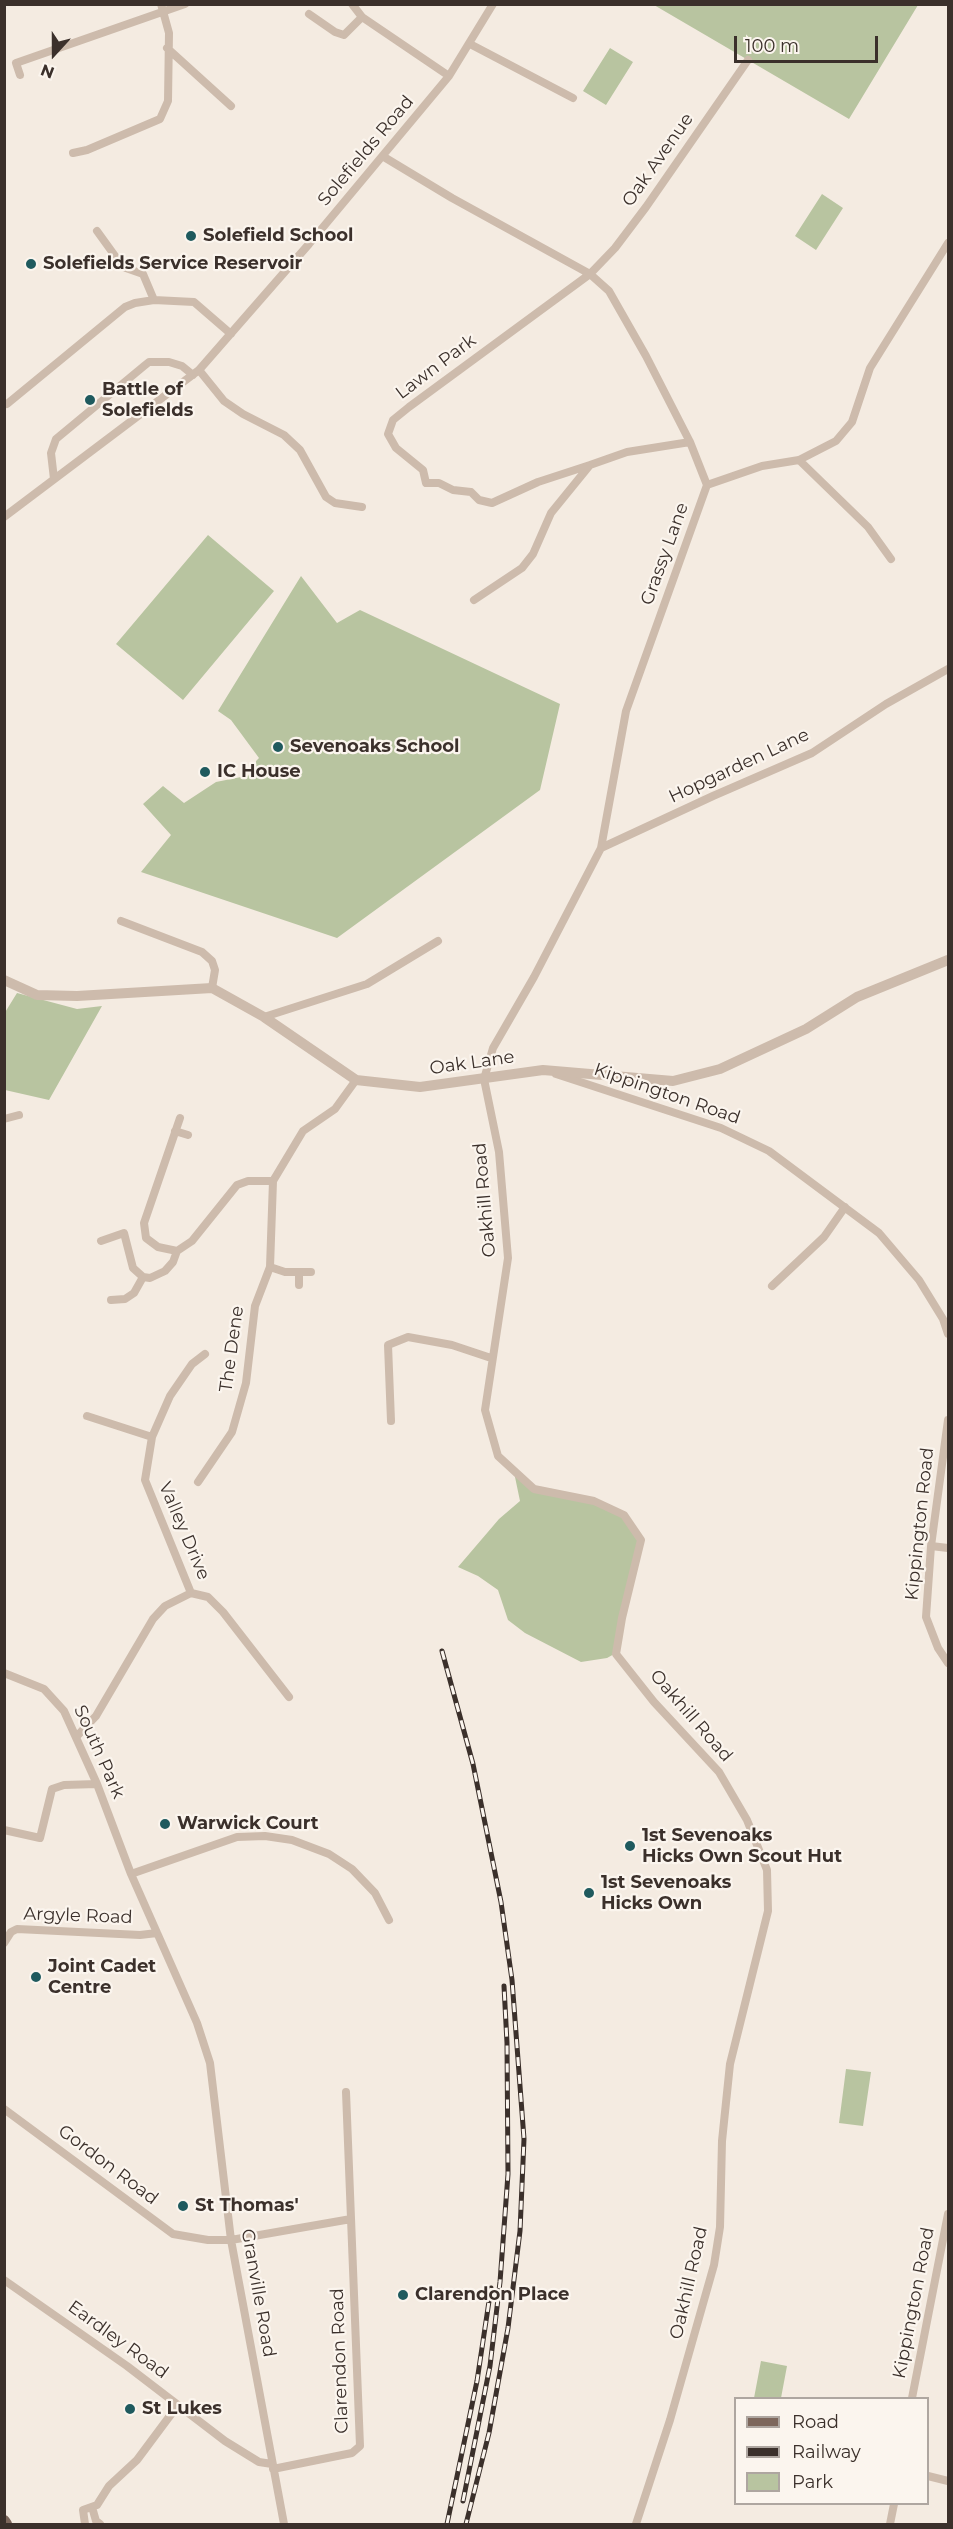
<!DOCTYPE html>
<style>
body{margin:0}
#map{position:relative;width:953px;height:2529px;overflow:hidden;background:#f4ebe1;font-family:Montserrat,sans-serif}
canvas{display:block}
.frame{position:absolute;inset:0;border:6px solid #3b302b;pointer-events:none}
.legend{position:absolute;left:734px;top:2397px;width:195px;height:108px;box-sizing:border-box;background:#fbf5ee;border:2px solid #aea6a0;margin:0;padding:8px 10px;list-style:none;font-size:18px;color:#3b302b}
.legend li{display:flex;align-items:center;gap:12px;height:30px}
.legend b{width:30px;border:2px solid #aea6a0}
.north{position:absolute;left:24px;top:24px;width:60px;height:60px;-webkit-text-stroke:4px #fbf5ee;paint-order:stroke;rotate:201deg;font-size:16px;font-weight:700;line-height:24px;text-align:center;color:#3b302b}
.north::after{content:'';display:block;margin:auto;width:21px;height:27px;background:#3b302b;clip-path:polygon(50% 0,100% 100%,50% 72%,0 100%)}
.scale{position:absolute;left:734px;top:36px;width:144px;height:27px;box-sizing:border-box;border:3px solid #3b302b;border-top:0;padding-left:8px;font-size:18px;line-height:21px;white-space:nowrap;color:#3b302b;-webkit-text-stroke:4px #fbf5ee;paint-order:stroke}
</style>
<div id="map">
<canvas width="953" height="2529"></canvas>
<div class="frame"></div>
<ul class="legend">
<li><b style="height:8px;background:#7d675c"></b>Road</li>
<li><b style="height:8px;background:#3b302b"></b>Railway</li>
<li><b style="height:16px;background:#b8c4a0"></b>Park</li>
</ul>
<div class="north">N</div>
<div class="scale">100 m</div>
</div>
<script>
const ctx = document.querySelector('canvas').getContext('2d');
ctx.lineJoin = 'round';
function fill(path, color) { ctx.fillStyle = color; ctx.fill(path, 'evenodd'); }
const poly = rows => new Path2D(rows.map(r => 'M' + r).join(''));
function strokePath(path, color, width, dash) { ctx.strokeStyle = color; ctx.lineWidth = width; ctx.lineCap = dash ? 'butt' : 'round'; ctx.setLineDash(dash || []); ctx.stroke(path); }
function write(font, color, halo, rows, align = 'center') {
  ctx.font = font + ' Montserrat,sans-serif'; ctx.lineWidth = 4.5; ctx.setLineDash([]); ctx.textBaseline = 'middle'; ctx.strokeStyle = halo; ctx.fillStyle = color; for (const [text, x, y, turn = 0] of rows) {
    ctx.save(); ctx.translate(x, y); ctx.rotate((+turn || 0) * Math.PI / 180); ctx.textAlign = isNaN(turn) ? turn : align; if (halo) ctx.strokeText(text, 0, 0); ctx.fillText(text, 0, 0); ctx.restore();
  }
}
const green = poly([
 [654,5,918,5,849,119],
 [610,48,633,62,606,105,583,91],
 [822,194,843,208,816,250,795,236],
 [208,535,274,591,183,700,116,644],
 [301,576,337,623,360,610,560,704,540,790,337,938,141,872,171,835,143,804,163,786,184,803,216,782,256,774,256,761,259,758,231,720,218,711],
 [17,993,77,1009,102,1006,49,1100,5,1090,4,1014],
 [517,1475,532,1490,592,1500,622,1513,639,1540,616,1653,607,1658,581,1662,525,1633,508,1620,498,1590,478,1576,458,1567,499,1519,520,1501,515,1477],
 [846,2069,871,2072,863,2126,839,2123],
 [761,2361,787,2366,781,2398,754,2398]
]);
const minor = poly([
 [352,4,362,17,449,76],
 [309,14,335,32,344,35,362,17],
 [470,44,573,98],
 [167,48,231,106],
 [20,75,16,63,185,4],
 [73,153,87,150,160,119,168,101,169,33,161,4],
 [384,157,452,198,590,274,609,291,646,356,690,442,707,485,626,711,601,848,534,977,493,1048,484,1079,499,1152,508,1258,485,1410,498,1456,534,1489,594,1501,624,1515,641,1540,622,1618,616,1654,654,1702,719,1772,747,1820,767,1870,768,1911,730,2064,722,2141,720,2227,714,2265,670,2420,636,2524],
 [97,231,123,267,143,274,154,300],
 [199,370,224,401,243,414,284,435,300,450,326,497,335,503,362,507],
 [7,404,125,307,135,303,154,300,194,302,231,334],
 [799,460,868,527,891,559],
 [590,465,538,482,492,503,479,500,471,492,453,490,439,483,426,483,423,470,396,448,388,434,393,420,409,407,590,274,615,248,646,207,748,60],
 [54,479,51,453,56,439,144,366,149,362,169,362,182,366,193,375],
 [707,485,762,466,799,460,836,441,852,422,870,368,948,243],
 [4,517,199,370,309,244,449,76,493,4],
 [474,600,522,568,533,554,551,513,590,465,627,452,690,442],
 [601,848,713,796,812,753,886,704,948,669],
 [121,921,202,952,212,961,215,970,212,988],
 [264,1017,367,984,438,941],
 [556,1074,721,1128,769,1151,879,1233,919,1280,943,1319,948,1334],
 [180,1118,144,1223,146,1238,158,1247,177,1251,192,1241,237,1185,248,1181,273,1181],
 [4,1119,19,1115],
 [175,1131,188,1135],
 [101,1241,124,1233,133,1268,143,1277,150,1278,165,1271,173,1262,177,1251],
 [270,1267,285,1272,311,1272],
 [299,1273,299,1285],
 [772,1286,824,1237,845,1207],
 [111,1300,125,1299,134,1293,143,1277],
 [205,1354,192,1364,170,1396,152,1437,145,1480,191,1593,208,1597,223,1612,289,1697],
 [87,1416,152,1437],
 [948,1420,931,1546,926,1617,938,1648,948,1663],
 [391,1421,388,1345,408,1337,452,1345,491,1358],
 [198,1482,232,1432,246,1383,255,1306,270,1267,273,1181,303,1131,335,1109,356,1080],
 [931,1546,948,1548],
 [4,1673,44,1689,64,1711,97,1784,131,1874,197,2023,210,2063,231,2240,284,2524],
 [77,1736,96,1716,153,1619,165,1606,191,1593],
 [4,1830,40,1838,52,1789,64,1785,97,1784],
 [131,1874,237,1837,265,1836,292,1840,329,1854,352,1869,375,1893,389,1920],
 [4,1943,11,1932,17,1929,140,1935,157,1933],
 [4,2109,173,2234,208,2240,231,2240,351,2219],
 [4,2280,127,2366,225,2441,259,2462,272,2464],
 [912,2398,948,2214],
 [273,2469,352,2453,360,2446,346,2092],
 [928,2476,948,2481],
 [92,2507,96,2521,100,2524],
 [85,2524,83,2510,97,2505,109,2486,137,2460,178,2405],
 [890,2524,894,2504]
]);
const tertiary = poly([
 [4,980,37,995,77,996,212,988,264,1017,356,1080,420,1087,543,1070,673,1081,720,1069,806,1029,857,997,948,960]
]);
const primary = poly([
 [4,2521,6,2524]
]);
const rail = poly([
 [442,1651,473,1764,501,1902,512,1980,524,2139,520,2231,508,2328,489,2433,466,2524],
 [463,2501,490,2366,500,2282,508,2174,507,2043,504,1986],
 [447,2524,477,2381,491,2288]
]);
const markers = [
 [191,236,6,"#1f5a5e"],
 [31,264,6,"#1f5a5e"],
 [90,400,6,"#1f5a5e"],
 [278,747,6,"#1f5a5e"],
 [205,772,6,"#1f5a5e"],
 [165,1824,6,"#1f5a5e"],
 [630,1846,6,"#1f5a5e"],
 [589,1893,6,"#1f5a5e"],
 [36,1977,6,"#1f5a5e"],
 [183,2206,6,"#1f5a5e"],
 [403,2295,6,"#1f5a5e"],
 [130,2409,6,"#1f5a5e"]
];
const streetNames = [
 ["Solefields Road",366,151,-50],
 ["Oak Avenue",658,160,-55],
 ["Lawn Park",436,367,-37],
 ["Grassy Lane",665,554,-70],
 ["Hopgarden Lane",739,766,-25],
 ["Oak Lane",472,1063,-8],
 ["Kippington Road",667,1094,19],
 ["Oakhill Road",485,1200,-95],
 ["The Dene",232,1349,-82],
 ["Kippington Road",920,1524,-84],
 ["Valley Drive",184,1531,67],
 ["Oakhill Road",691,1716,49],
 ["South Park",99,1752,66],
 ["Argyle Road",78,1916,2],
 ["Gordon Road",108,2165,37],
 ["Oakhill Road",689,2283,-77],
 ["Granville Road",258,2293,80],
 ["Kippington Road",914,2303,-79],
 ["Eardley Road",118,2340,36],
 ["Clarendon Road",340,2361,-92]
];
const poiNames = [
 ["Solefield School",203,236],
 ["Solefields Service Reservoir",43,264],
 ["Battle of",102,390],
 ["Solefields",102,411],
 ["Sevenoaks School",290,747],
 ["IC House",217,772],
 ["Warwick Court",177,1824],
 ["1st Sevenoaks",642,1836],
 ["Hicks Own Scout Hut",642,1857],
 ["1st Sevenoaks",601,1883],
 ["Hicks Own",601,1904],
 ["Joint Cadet",48,1967],
 ["Centre",48,1988],
 ["St Thomas'",195,2206],
 ["Clarendon Place",415,2295],
 ["St Lukes",142,2409]
];
fill(green, '#b8c4a0');
strokePath(minor, '#cdbbac', 8);
strokePath(tertiary, '#cdbbac', 10);
strokePath(primary, '#7d675c', 12);
strokePath(rail, '#3b302b', 5);
strokePath(rail, '#fbf5ee', 3, [9]);
for (const [x, y, r, color] of markers) { const dot = new Path2D(); dot.arc(x, y, r, 0, 2 * Math.PI); ctx.fillStyle = color; ctx.fill(dot); strokePath(dot, '#fbf5ee', 2); }
write('18px', '#3b302b', '#fbf5ee', streetNames);
write('bold 18px', '#3b302b', '#fbf5ee', poiNames, 'left');
</script>
